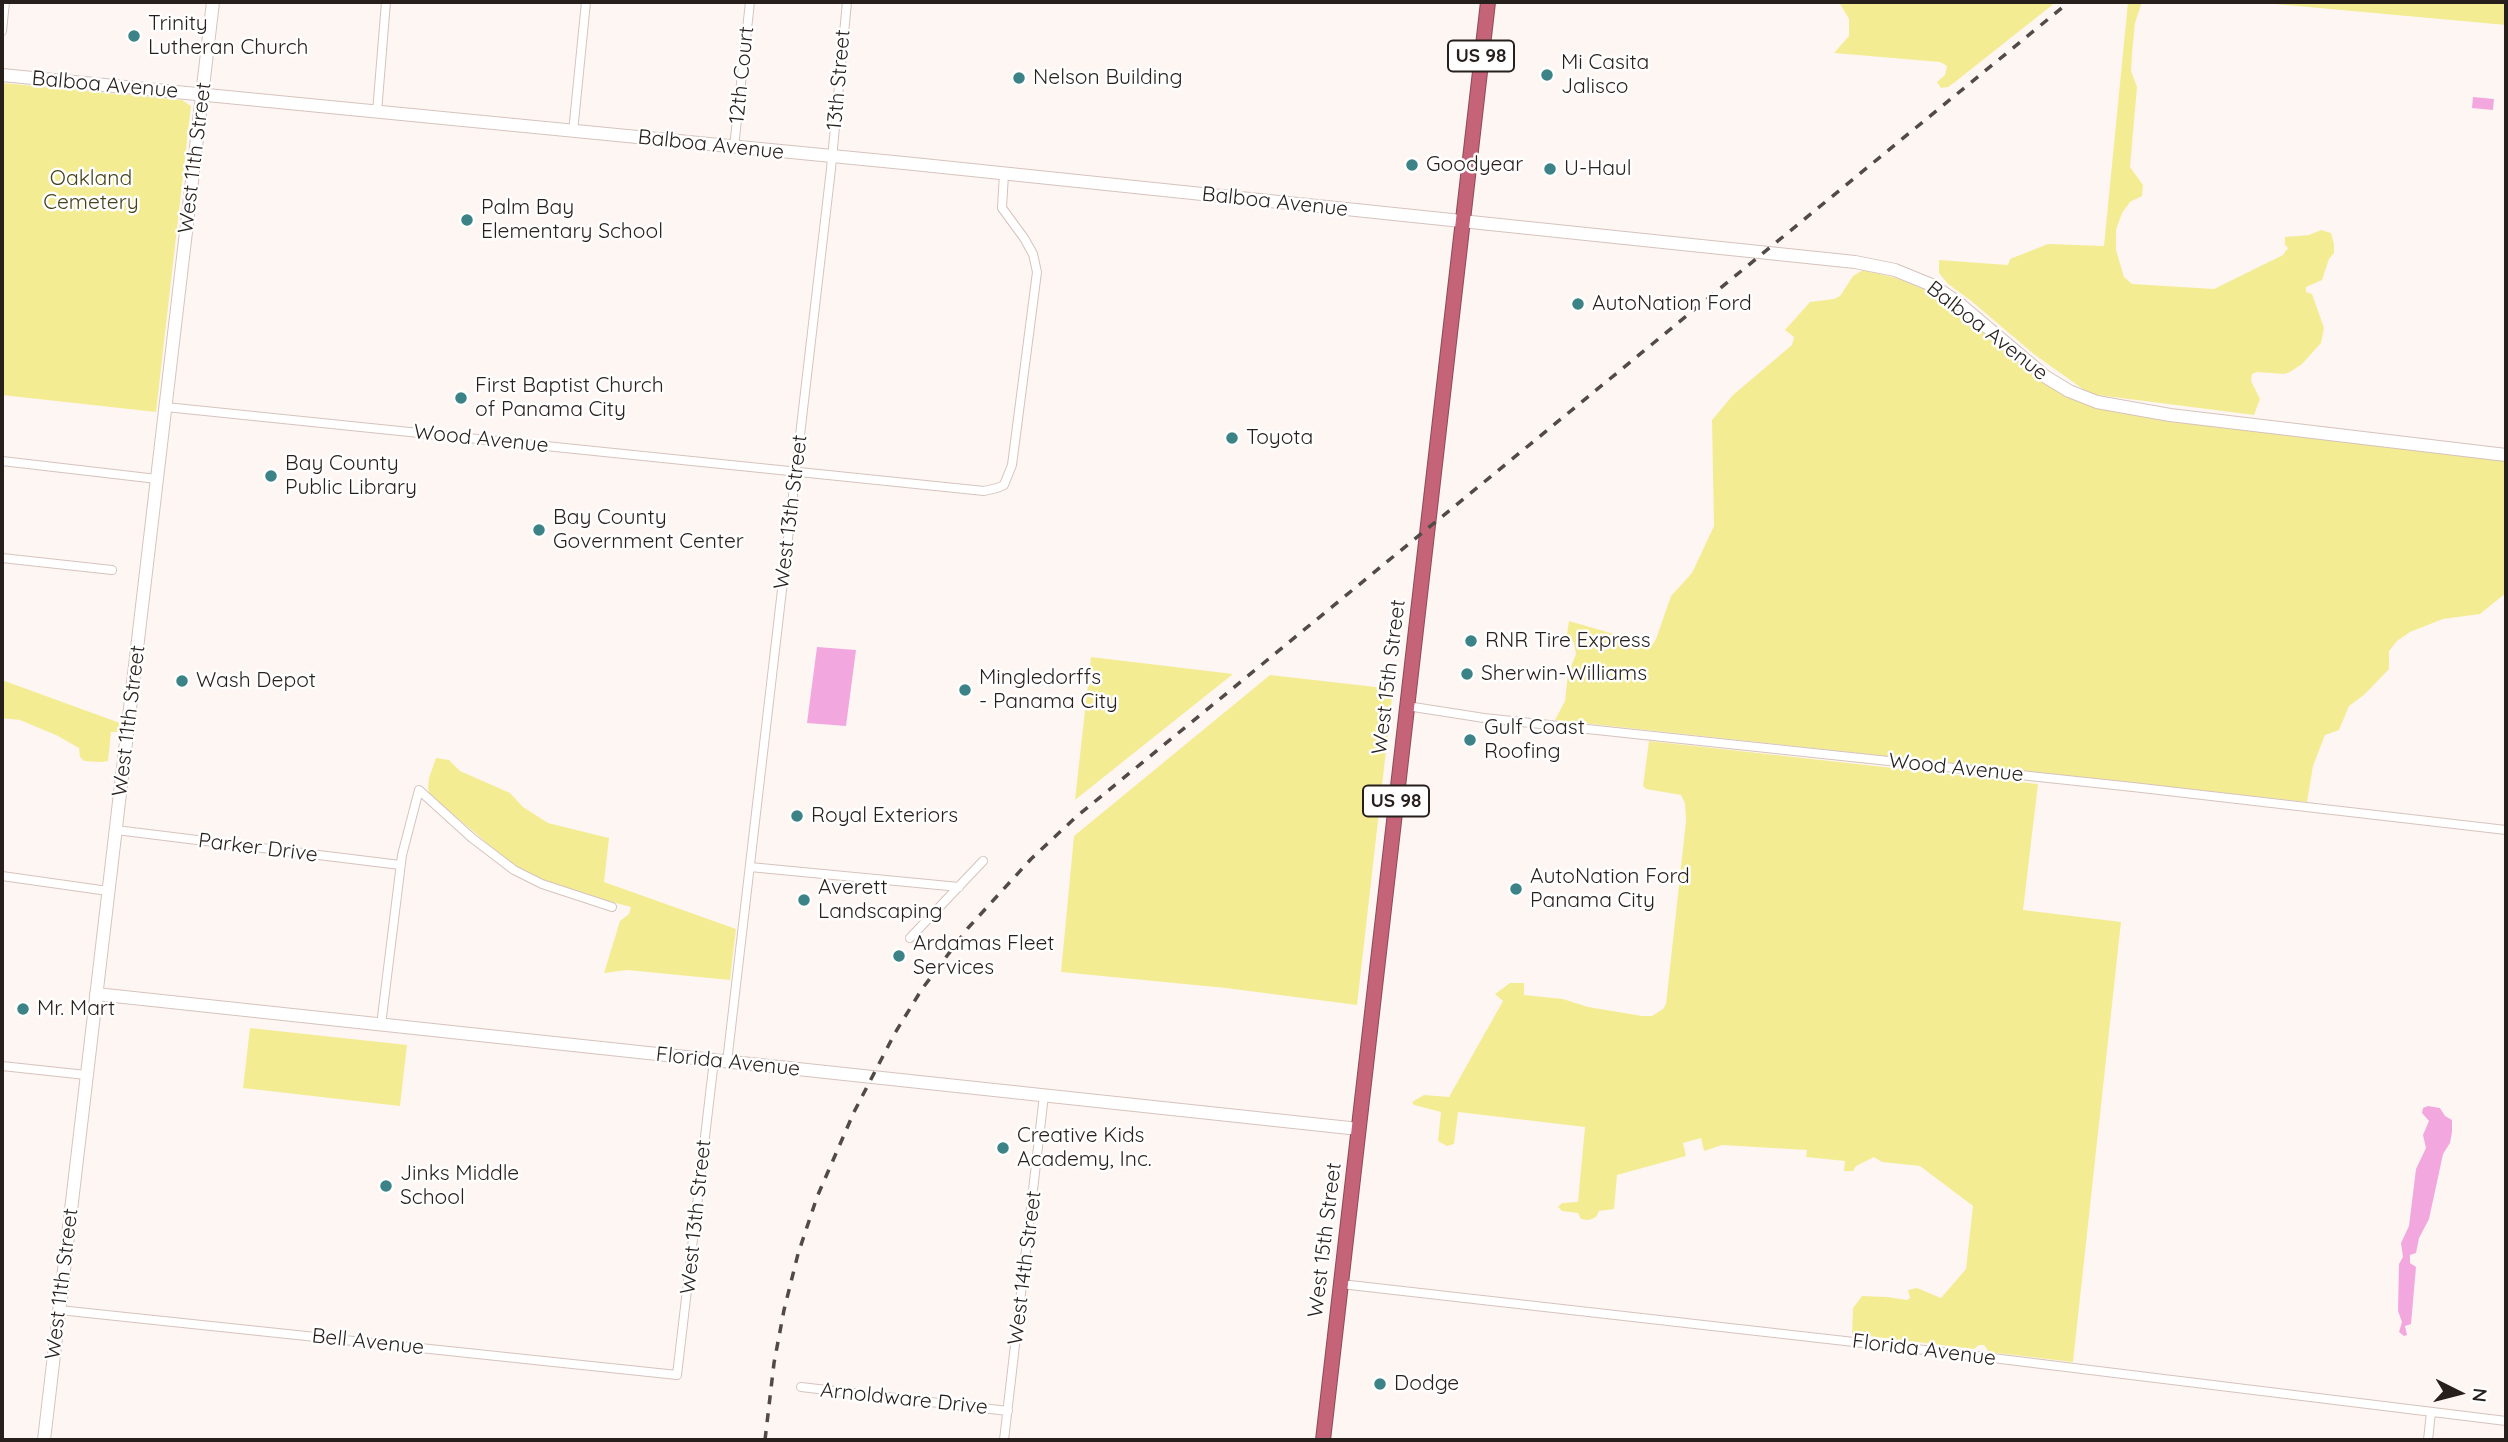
<!DOCTYPE html>
<style>
body{margin:0}
#map{position:relative;width:2508px;height:1442px;overflow:hidden;background:#fef6f3;font-family:Quicksand,sans-serif}
canvas{display:block}
.frame{position:absolute;inset:0;border:4px solid #261f1c;pointer-events:none}
.north{position:absolute;left:2424px;top:1358px;width:70px;height:70px;-webkit-text-stroke:5px #fff;paint-order:stroke;rotate:96deg;font-size:19px;font-weight:700;line-height:28px;text-align:center;color:#261f1c}
.north::after{content:'';display:block;margin:auto;width:24px;height:32px;background:#261f1c;clip-path:polygon(50% 0,100% 100%,50% 72%,0 100%)}
</style>
<div id="map">
<canvas width="2508" height="1442"></canvas>
<div class="frame"></div>
<div class="north">N</div>
</div>
<script>
const ctx = document.querySelector('canvas').getContext('2d');
ctx.lineJoin = 'round';
function fill(path, color) { ctx.fillStyle = color; ctx.fill(path, 'evenodd'); }
const poly = rows => new Path2D(rows.map(r => 'M' + r).join(''));
function strokePath(path, color, width, dash) { ctx.strokeStyle = color; ctx.lineWidth = width; ctx.lineCap = dash ? 'butt' : 'round'; ctx.setLineDash(dash || []); ctx.stroke(path); }
function write(font, color, halo, rows, align = 'center') {
  ctx.font = font + ' Quicksand,sans-serif'; ctx.lineWidth = 5; ctx.setLineDash([]); ctx.textBaseline = 'middle'; ctx.strokeStyle = halo; ctx.fillStyle = color; for (const [text, x, y, turn = 0] of rows) {
    ctx.save(); ctx.translate(x, y); ctx.rotate((+turn || 0) * Math.PI / 180); ctx.textAlign = isNaN(turn) ? turn : align; if (halo) ctx.strokeText(text, 0, 0); ctx.fillText(text, 0, 0); ctx.restore();
  }
}
const green = poly([
 [1839,2,2056,2,1955,82,1948,87,1941,88,1937,82,1945,75,1947,66,1940,62,1834,53,1849,36,1849,19],
 [2128,2,2142,2,2135,23,2132,54,2131,71,2137,87,2130,167,2143,185,2142,196,2130,202,2122,213,2116,230,2116,250,2124,277,2132,284,2214,289,2283,255,2288,248,2285,245,2285,237,2309,235,2321,230,2331,233,2334,244,2334,253,2329,259,2322,280,2306,287,2306,292,2312,294,2324,328,2321,343,2302,364,2290,372,2284,374,2257,372,2252,374,2251,381,2260,399,2254,415,2090,394,2035,355,1970,300,1948,284,1939,273,1939,260,2008,265,2010,259,2048,244,2104,246],
 [2253,2,2506,2,2506,25],
 [2,83,182,100,191,106,156,412,2,395],
 [1863,270,1896,278,1928,291,1959,313,2041,381,2062,394,2095,408,2154,418,2506,461,2506,593,2480,614,2443,619,2410,632,2397,641,2389,651,2389,669,2365,694,2349,706,2339,730,2325,735,2313,766,2307,802,1555,720,1565,701,1568,674,1576,654,1574,643,1567,634,1569,621,1652,645,1656,639,1671,596,1692,573,1714,526,1712,420,1733,395,1792,345,1794,337,1785,330,1810,302,1834,299,1840,296,1853,276],
 [1091,657,1233,674,1075,800],
 [1270,675,1393,689,1357,1005,1226,988,1061,972,1074,836],
 [2,680,120,723,117,732,111,732,108,761,102,762,84,761,80,757,79,748,58,736,20,720,2,718],
 [1649,741,2038,784,2023,910,2121,922,2073,1362,1989,1352,1984,1345,1979,1345,1974,1349,1852,1334,1853,1308,1862,1296,1887,1297,1907,1300,1910,1298,1908,1290,1917,1288,1941,1298,1966,1269,1973,1206,1920,1166,1882,1162,1874,1157,1856,1166,1853,1171,1844,1171,1845,1161,1806,1157,1807,1150,1722,1145,1704,1151,1701,1138,1683,1143,1686,1156,1617,1175,1614,1209,1599,1211,1596,1217,1589,1220,1581,1219,1578,1213,1562,1211,1558,1207,1562,1203,1578,1202,1585,1127,1458,1112,1454,1144,1447,1146,1438,1141,1441,1112,1414,1105,1412,1102,1424,1095,1449,1097,1503,1001,1495,994,1510,983,1524,983,1524,995,1563,999,1588,1007,1642,1016,1652,1016,1663,1009,1666,1004,1686,821,1685,803,1681,795,1646,789,1643,786],
 [436,758,449,760,460,771,510,793,523,807,548,823,609,838,604,882,736,929,730,980,627,970,604,973,620,921,629,914,631,907,578,893,536,878,506,859,430,795,428,788,429,778],
 [250,1028,407,1045,400,1106,243,1088]
]);
const water = poly([
 [2473,97,2494,99,2493,110,2472,108],
 [817,647,856,650,846,726,807,723],
 [2428,1106,2440,1108,2445,1116,2452,1120,2452,1132,2450,1143,2443,1154,2429,1219,2419,1238,2416,1253,2410,1255,2410,1263,2416,1267,2411,1324,2405,1326,2407,1335,2404,1336,2399,1332,2402,1322,2398,1311,2399,1264,2403,1257,2401,1243,2409,1226,2416,1169,2426,1148,2423,1135,2429,1121,2422,1113,2423,1108]
]);
const street = poly([
 [2,31,5,2],
 [377,112,386,2],
 [573,132,586,2],
 [734,147,750,2],
 [166,407,984,491,997,488,1004,485,1012,465,1037,272,1033,254,1024,238,1002,208,1004,174],
 [2,461,157,479],
 [2,558,112,570],
 [1407,706,1484,718,2133,787,2506,830],
 [116,830,400,865],
 [750,867,959,887],
 [2,876,108,891],
 [910,938,983,861],
 [381,1025,402,855,419,790,472,838,514,870,542,884,612,907],
 [727,1062,831,169,847,2],
 [2,1066,86,1075],
 [1341,1284,1960,1354,2506,1421],
 [59,1310,677,1375,714,1060],
 [801,1387,1008,1411],
 [1004,1440,1044,1095],
 [2428,1440,2431,1412]
]);
const secondary = poly([
 [2,75,914,164,1855,262,1895,270,1934,286,1961,305,2046,377,2069,391,2097,402,2170,415,2506,455],
 [96,994,1359,1129],
 [44,1440,213,2]
]);
const highway = poly([
 [1323,1440,1488,2]
]);
const rail = poly([
 [765,1440,774,1363,784,1310,798,1254,817,1197,854,1112,895,1033,922,989,968,928,1031,859,1076,817,2069,2]
]);
const markers = [
 [134,36,7,"#3b8387"],
 [1547,75,7,"#3b8387"],
 [1019,78,7,"#3b8387"],
 [1412,165,7,"#3b8387"],
 [1550,169,7,"#3b8387"],
 [467,220,7,"#3b8387"],
 [1578,304,7,"#3b8387"],
 [461,398,7,"#3b8387"],
 [1232,438,7,"#3b8387"],
 [271,476,7,"#3b8387"],
 [539,530,7,"#3b8387"],
 [1471,641,7,"#3b8387"],
 [1467,674,7,"#3b8387"],
 [182,681,7,"#3b8387"],
 [965,690,7,"#3b8387"],
 [1470,740,7,"#3b8387"],
 [797,816,7,"#3b8387"],
 [1516,889,7,"#3b8387"],
 [804,900,7,"#3b8387"],
 [899,956,7,"#3b8387"],
 [23,1009,7,"#3b8387"],
 [1003,1148,7,"#3b8387"],
 [386,1186,7,"#3b8387"],
 [1380,1384,7,"#3b8387"]
];
const shields = [
 [1481,56,66],
 [1396,801,66]
];
const shieldNames = [
 ["US 98",1481,56],
 ["US 98",1396,801]
];
const poiNames = [
 ["Trinity",148,24],
 ["Lutheran Church",148,48],
 ["Mi Casita",1561,63],
 ["Jalisco",1561,87],
 ["Nelson Building",1033,78],
 ["Goodyear",1426,165],
 ["U-Haul",1564,169],
 ["Palm Bay",481,208],
 ["Elementary School",481,232],
 ["AutoNation Ford",1592,304],
 ["First Baptist Church",475,386],
 ["of Panama City",475,410],
 ["Toyota",1246,438],
 ["Bay County",285,464],
 ["Public Library",285,488],
 ["Bay County",553,518],
 ["Government Center",553,542],
 ["RNR Tire Express",1485,641],
 ["Sherwin-Williams",1481,674],
 ["Mingledorffs",979,678],
 ["- Panama City",979,702],
 ["Wash Depot",196,681],
 ["Gulf Coast",1484,728],
 ["Roofing",1484,752],
 ["Royal Exteriors",811,816],
 ["AutoNation Ford",1530,877],
 ["Panama City",1530,901],
 ["Averett",818,888],
 ["Landscaping",818,912],
 ["Ardamas Fleet",913,944],
 ["Services",913,968],
 ["Mr. Mart",37,1009],
 ["Creative Kids",1017,1136],
 ["Academy, Inc.",1017,1160],
 ["Jinks Middle",400,1174],
 ["School",400,1198],
 ["Dodge",1394,1384]
];
const streetNames = [
 ["12th Court",742,75,-84],
 ["13th Street",839,80,-85],
 ["Balboa Avenue",105,85,5],
 ["Balboa Avenue",711,145,6],
 ["West 11th Street",195,158,-83],
 ["Balboa Avenue",1275,202,6],
 ["Balboa Avenue",1987,331,38],
 ["Wood Avenue",481,439,6],
 ["West 13th Street",791,512,-83],
 ["West 15th Street",1389,677,-83],
 ["West 11th Street",129,721,-83],
 ["Wood Avenue",1956,768,6],
 ["Parker Drive",258,848,7],
 ["Florida Avenue",728,1062,6],
 ["West 13th Street",696,1217,-84],
 ["West 15th Street",1325,1240,-83],
 ["West 14th Street",1025,1268,-83],
 ["West 11th Street",62,1284,-83],
 ["Bell Avenue",368,1342,6],
 ["Florida Avenue",1924,1350,7],
 ["Arnoldware Drive",904,1399,6]
];
const parkNames = [
 ["Oakland",91,179],
 ["Cemetery",91,203]
];
fill(green, '#f4ec93');
fill(water, '#f2a8df');
strokePath(street, '#d6c3bc', 10);
strokePath(secondary, '#d6c3bc', 14);
strokePath(highway, '#8d4b58', 16);
strokePath(street, '#fff', 8);
strokePath(secondary, '#fff', 12);
strokePath(highway, '#c56378', 14);
strokePath(rail, '#514a47', 3.5, [9, 9]);
for (const [x, y, r, color] of markers) { const dot = new Path2D(); dot.arc(x, y, r, 0, 2 * Math.PI); ctx.fillStyle = color; ctx.fill(dot); strokePath(dot, '#fff', 2.5); }
for (const [x, y, w] of shields) { const box = new Path2D(); box.roundRect(x - w / 2, y - 15.5, w, 31, 5); ctx.fillStyle = '#fff'; ctx.fill(box); strokePath(box, '#261f1c', 2); }
write('bold 19px', '#261f1c', null, shieldNames);
write('21px', '#261f1c', '#fff', poiNames, 'left');
write('21px', '#261f1c', '#fff', streetNames);
write('21px', '#46431c', '#fff', parkNames);
</script>
